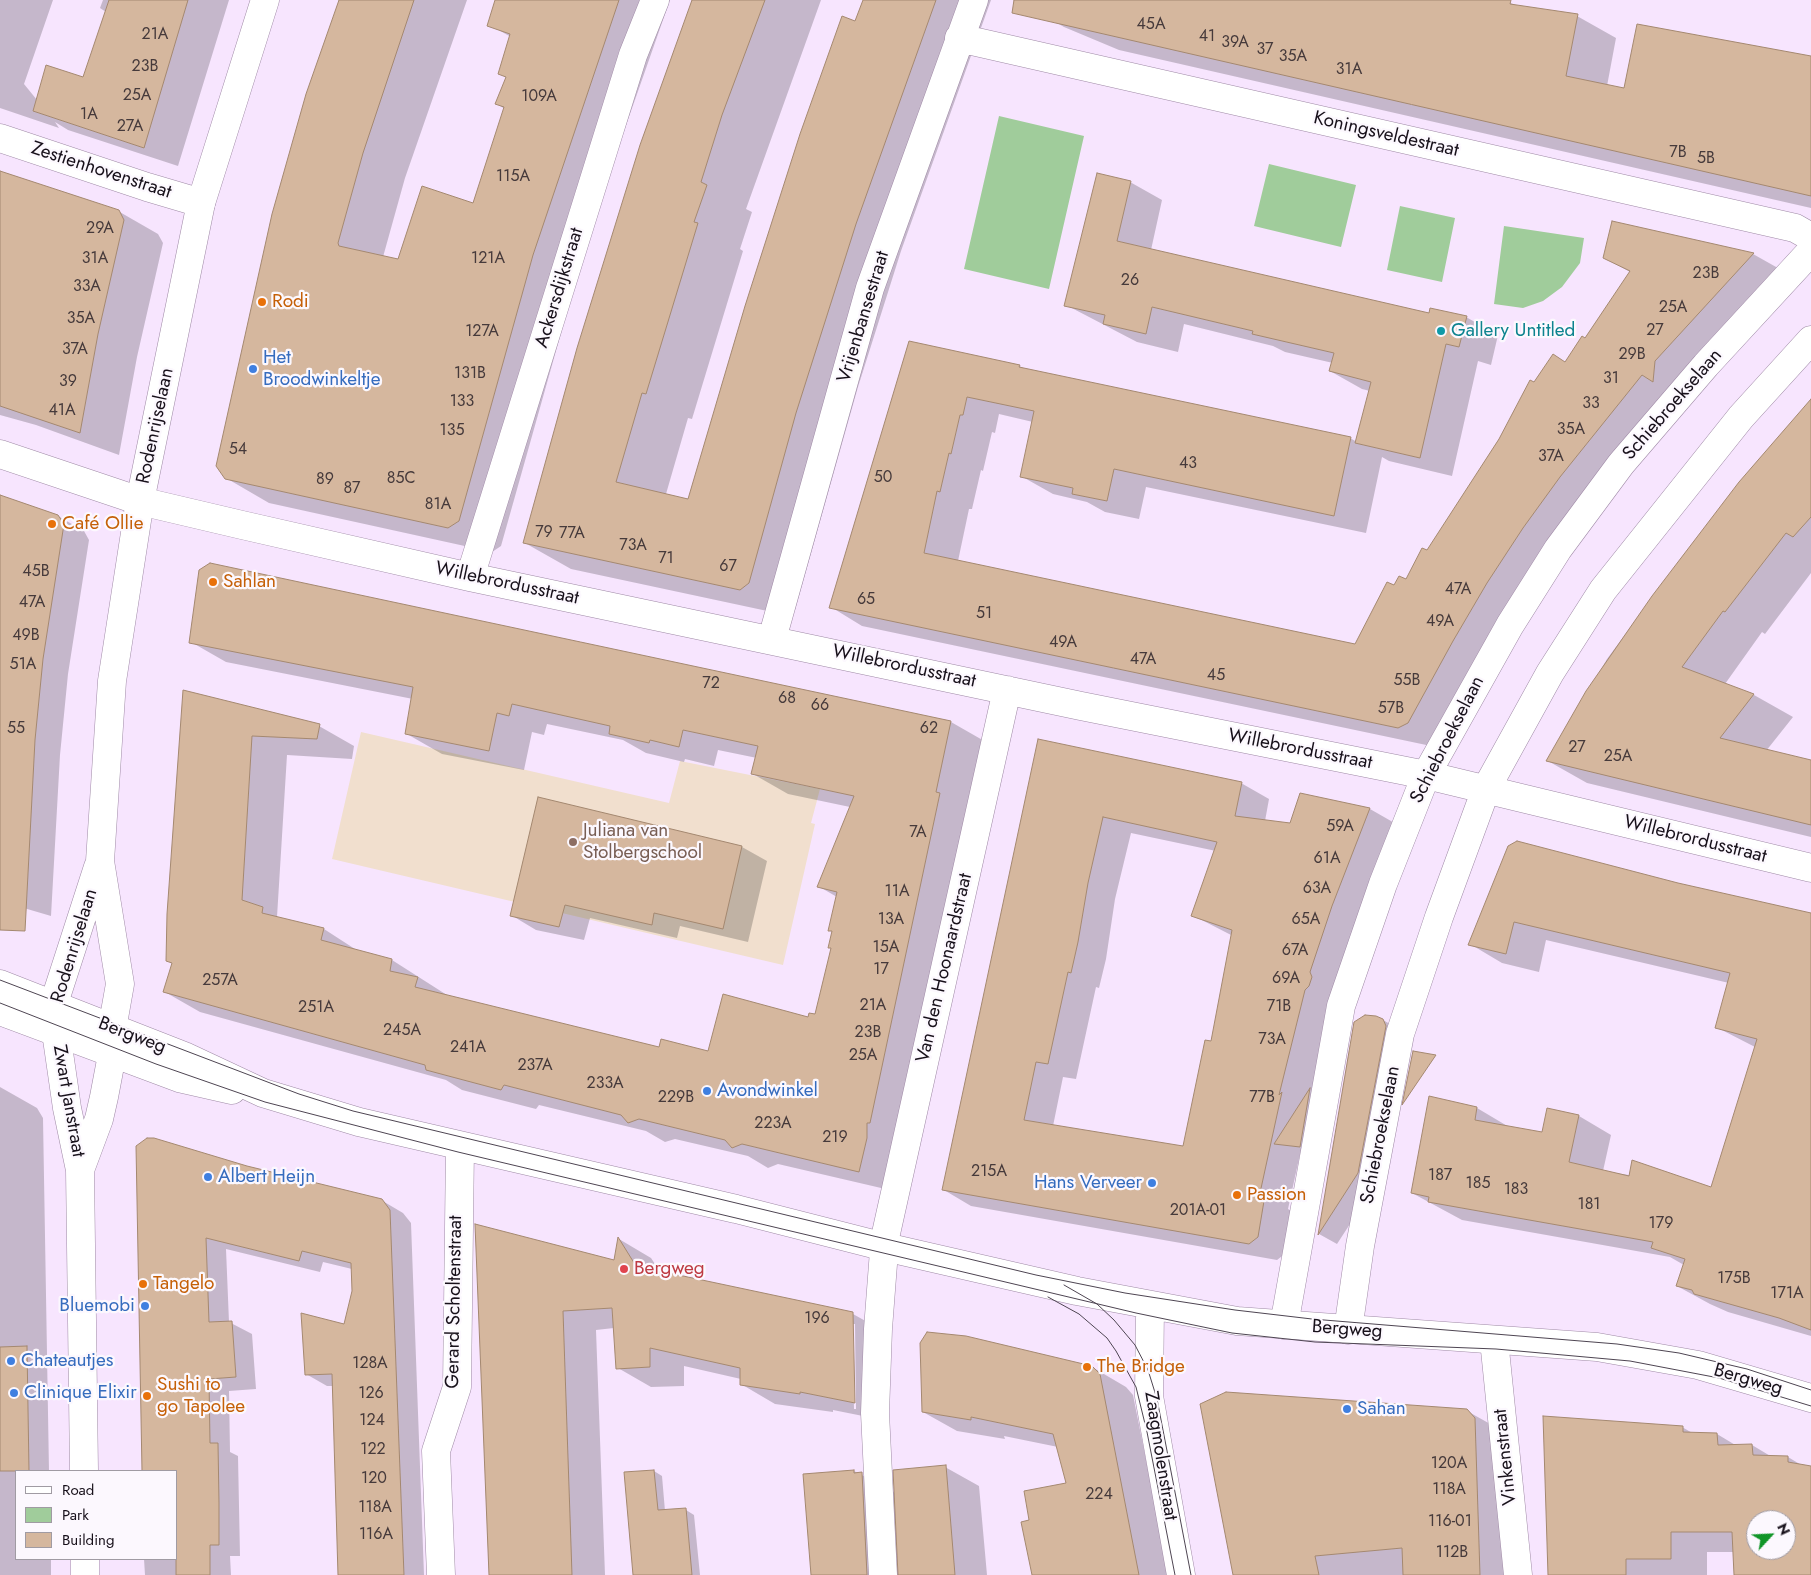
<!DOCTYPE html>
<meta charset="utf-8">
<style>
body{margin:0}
#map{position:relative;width:1811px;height:1575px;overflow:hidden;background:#f7e5fe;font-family:Jost,sans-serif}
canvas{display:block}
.legend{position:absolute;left:15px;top:1470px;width:162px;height:90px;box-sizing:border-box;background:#fcf8fe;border:1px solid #a09ba3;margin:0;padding:6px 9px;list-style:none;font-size:15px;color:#17101a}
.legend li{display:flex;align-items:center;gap:10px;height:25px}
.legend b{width:25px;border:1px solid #a09ba3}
.north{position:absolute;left:1746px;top:1510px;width:50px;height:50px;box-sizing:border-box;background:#fcf8fe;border:1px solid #a09ba3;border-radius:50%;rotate:65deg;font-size:14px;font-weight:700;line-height:20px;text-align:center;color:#17101a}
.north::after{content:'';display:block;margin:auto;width:18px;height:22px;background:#119528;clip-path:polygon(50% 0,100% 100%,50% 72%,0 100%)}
</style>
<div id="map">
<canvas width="1811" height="1575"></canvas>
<ul class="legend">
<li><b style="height:6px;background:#fff"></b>Road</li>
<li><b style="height:14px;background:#a0cc9b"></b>Park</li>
<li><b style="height:14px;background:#d5b79e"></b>Building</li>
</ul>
<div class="north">N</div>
</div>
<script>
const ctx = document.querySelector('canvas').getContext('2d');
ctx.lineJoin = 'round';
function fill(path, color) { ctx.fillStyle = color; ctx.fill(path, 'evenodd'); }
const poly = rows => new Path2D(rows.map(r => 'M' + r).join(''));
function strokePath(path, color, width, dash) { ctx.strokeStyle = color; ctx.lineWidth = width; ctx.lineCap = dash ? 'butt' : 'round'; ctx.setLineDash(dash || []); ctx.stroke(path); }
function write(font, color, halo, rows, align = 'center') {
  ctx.font = font + ' Jost,sans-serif'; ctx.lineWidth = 4.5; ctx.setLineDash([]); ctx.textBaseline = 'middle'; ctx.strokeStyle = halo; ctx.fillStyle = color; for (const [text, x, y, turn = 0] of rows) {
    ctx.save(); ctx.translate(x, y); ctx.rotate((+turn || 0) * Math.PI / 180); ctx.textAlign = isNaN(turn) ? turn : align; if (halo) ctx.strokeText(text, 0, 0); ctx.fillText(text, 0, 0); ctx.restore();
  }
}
const education = poly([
 [361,732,669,803,680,761,820,789,811,823,815,824,783,965,332,859]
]);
const green = poly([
 [999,116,1084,136,1049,289,964,269],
 [1269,164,1356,185,1341,247,1254,226],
 [1400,206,1455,218,1442,282,1387,270],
 [1504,226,1584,238,1580,263,1562,287,1543,301,1523,308,1494,304]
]);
const shadow = poly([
 [0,0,53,0,24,84,37,100,84,79,106,12,100,8,103,0,229,0,178,166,68,130,55,122,59,128,0,108],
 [340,0,467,0,405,178,383,257,399,261,474,204,505,109,497,104,507,78,499,73,511,37,495,28,506,0,670,0,610,171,576,280,501,546,492,552,269,503,226,478],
 [695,0,821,0,746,209,752,212,740,249,743,251,692,419,688,418,666,494,689,500,864,0,991,0,901,251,858,387,795,610,786,615,571,569,525,543],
 [1028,0,1503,0,1518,6,1577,16,1616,38,1607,86,1625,90,1811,59,1811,208,1119,50,1064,27,1026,5],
 [0,172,118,211,158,234,163,243,137,357,119,455,36,425,0,415],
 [1130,182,1162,200,1151,250,1430,315,1466,317,1498,335,1491,365,1478,361,1452,476,1389,461,1382,457,1366,533,1146,487,1139,519,1105,512,1087,502,1053,494,1021,476,1033,422,999,414,995,433,992,432,983,471,981,470,972,509,969,509,958,561,1356,646,1395,587,1406,581,1427,552,1535,384,1565,363,1586,340,1630,272,1605,258,1753,254,1785,272,1554,547,1431,746,862,626,831,607,909,342,1019,366,1028,370,1350,438,1357,442,1370,391,1362,389,1330,371,1333,363,1285,352,1273,346,1184,324,1178,352,1137,342,1066,305],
 [1811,403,1811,573,1765,634,1762,632,1725,684,1754,695,1793,717,1766,751,1811,761,1811,837,1587,783,1548,761,1607,659,1692,544,1740,483],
 [0,497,58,516,84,531,89,540,68,674,60,755,51,916,0,901],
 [210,565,951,722,986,742,894,1191,778,1164,768,1168,748,1156,675,1139,665,1142,646,1131,539,1105,536,1109,462,1090,446,1080,200,1012,165,992,173,964,167,960,184,692,319,726,354,746,352,759,287,755,277,917,324,929,358,951,392,960,450,997,660,1049,709,1053,816,1016,832,948,833,932,829,930,837,897,818,886,850,807,788,794,753,774,757,758,718,750,714,766,685,759,684,762,646,753,623,740,547,724,544,735,532,732,524,770,442,754,407,734,413,699,226,662,191,642],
 [1039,741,1241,783,1269,799,1265,821,1291,824,1300,795,1370,809,1398,825,1332,1006,1312,1090,1327,1099,1317,1157,1300,1154,1288,1209,1293,1212,1286,1253,1277,1260,971,1206,944,1190],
 [1131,833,1216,851,1192,915,1233,936,1212,1043,1184,1148,1053,1126,1063,1077,1076,1079,1096,987,1099,988,1106,959,1115,899],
 [539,799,742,847,767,861,748,942,680,926,677,938,590,918,584,940,536,930,511,915],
 [1509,847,1811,915,1811,1336,1728,1312,1710,1304,1677,1286,1684,1265,1670,1257,1462,1220,1412,1193,1430,1098,1477,1108,1509,1127,1543,1134,1548,1110,1579,1116,1611,1135,1603,1171,1712,1188,1755,1047,1716,1027,1729,983,1546,940,1539,972,1502,963,1470,944],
 [1383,1020,1402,1031,1376,1184,1337,1244,1319,1234,1355,1023],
 [0,1087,37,1108,43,1118,49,1471,16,1471,16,1559,51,1559,51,1575,0,1575],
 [138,1147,247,1167,381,1200,403,1213,411,1223,424,1575,340,1575,333,1386,327,1386,306,1374,345,1326,354,1292,352,1269,323,1262,320,1272,226,1249,229,1322,252,1334,256,1389,229,1391,230,1452,238,1456,240,1556,230,1556,231,1575,145,1575,144,1559,176,1559,176,1471,143,1471],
 [476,1226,615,1262,619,1239,651,1258,661,1273,853,1314,887,1333,888,1421,833,1410,833,1412,775,1404,741,1384,741,1379,684,1366,684,1386,651,1387,618,1368,614,1328,596,1330,605,1575,489,1575],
 [852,1324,855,1324,856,1409,854,1409],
 [1092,1367,1126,1387,1133,1395,1169,1575,1033,1575,1031,1521,1068,1484,1058,1447,1004,1436,1005,1439,957,1431,923,1412],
 [1467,1411,1501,1430,1513,1575,1234,1575],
 [1544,1417,1682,1427,1694,1434,1717,1434,1737,1446,1752,1445,1772,1457,1788,1457,1803,1466,1811,1467,1811,1575,1734,1575,1734,1552,1707,1552,1707,1575,1549,1575],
 [1756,1520,1786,1520,1786,1550,1756,1550],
 [945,1467,979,1486,987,1575,813,1575,854,1471,896,1493],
 [654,1471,662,1476,665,1511,686,1510,694,1515,700,1575,634,1575,626,1473]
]);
const building = poly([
 [109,0,188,0,144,148,33,111,46,65,83,77,109,0],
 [339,0,414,0,363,153,338,243,339,246,398,259,422,186,473,203,504,107,495,104,506,77,498,74,510,34,487,26,495,0,619,0,533,255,459,521,448,528,225,479,216,466,272,214,306,94,339,0],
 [692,0,765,0,722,115,701,182,707,185,694,222,698,223,646,394,642,393,616,482,688,499,745,306,800,134,842,16,855,21,863,0,936,0,856,224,796,413,749,583,740,590,523,543,577,348,640,145,692,0],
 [1014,0,1511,0,1510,4,1578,14,1566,76,1624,88,1637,24,1811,56,1811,196,1012,13,1014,0],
 [0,171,119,210,124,220,98,334,80,433,0,406,0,171],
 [1097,173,1131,181,1117,241,1429,313,1430,308,1467,316,1459,347,1446,344,1420,458,1355,443,1371,382,1329,371,1334,353,1252,334,1253,331,1152,307,1146,334,1103,324,1105,315,1064,306,1097,173],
 [1612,221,1754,253,1655,361,1653,382,1642,375,1560,477,1523,528,1487,583,1453,641,1408,723,1398,728,829,608,909,341,1020,365,1019,367,1351,437,1334,516,1114,469,1107,501,1072,494,1073,488,1020,477,1034,411,967,397,963,415,960,415,951,454,949,453,940,492,937,491,924,553,1355,644,1387,582,1394,585,1399,576,1406,579,1422,548,1427,550,1499,439,1530,380,1534,382,1553,354,1565,362,1582,336,1585,338,1630,271,1603,258,1612,221],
 [1811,399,1811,517,1793,537,1786,533,1725,612,1723,611,1682,667,1754,694,1720,738,1811,760,1811,825,1546,761,1586,691,1652,596,1739,482,1811,399],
 [0,495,58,515,64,524,43,659,35,740,25,931,0,930,0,495],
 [210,563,951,721,936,792,940,793,870,1123,867,1123,867,1138,859,1172,742,1144,732,1148,725,1140,639,1119,628,1123,621,1115,504,1085,501,1090,426,1070,425,1065,163,992,172,963,166,961,167,914,183,690,320,724,317,739,252,736,242,900,263,907,262,913,324,928,321,940,392,959,390,971,418,977,415,987,659,1047,661,1039,708,1051,723,994,808,1017,809,1013,815,1014,831,948,828,948,832,931,828,931,837,892,817,887,854,796,751,774,758,746,683,730,679,747,650,740,649,743,609,734,610,726,512,704,509,716,497,713,489,751,405,734,413,687,189,643,199,570,210,563],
 [1038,739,1242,782,1235,816,1290,823,1300,793,1370,808,1332,906,1310,972,1312,977,1309,986,1305,990,1279,1095,1282,1092,1260,1193,1265,1195,1258,1237,1249,1244,942,1190,1038,739],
 [1103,817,1217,842,1191,916,1232,930,1211,1041,1205,1040,1183,1146,1024,1120,1036,1062,1048,1064,1068,972,1071,973,1078,942,1088,883,1103,817],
 [538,797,742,846,723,929,654,913,652,925,565,905,559,927,510,916,538,797],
 [1517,841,1678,883,1811,913,1811,1330,1779,1318,1694,1294,1692,1290,1676,1286,1685,1259,1651,1248,1653,1242,1428,1202,1429,1197,1411,1193,1429,1096,1477,1107,1475,1120,1542,1132,1547,1108,1579,1115,1569,1162,1629,1176,1632,1160,1711,1187,1757,1039,1715,1028,1730,973,1514,922,1506,954,1468,945,1508,846,1517,841],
 [1365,1015,1376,1016,1383,1019,1386,1026,1358,1173,1318,1235,1354,1022,1365,1015],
 [1413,1051,1436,1055,1402,1105,1413,1051],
 [1310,1088,1300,1147,1274,1144,1310,1088],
 [147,1138,154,1138,247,1166,382,1199,390,1210,404,1575,338,1575,332,1374,305,1375,301,1313,344,1324,352,1291,351,1263,302,1251,299,1261,206,1238,209,1322,232,1321,236,1377,209,1379,210,1443,218,1443,219,1502,219,1545,210,1545,210,1575,176,1575,176,1471,142,1471,136,1146,147,1138],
 [475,1224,614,1260,618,1237,636,1266,853,1312,855,1403,800,1392,800,1394,740,1385,740,1368,650,1348,650,1367,616,1369,612,1308,563,1311,572,1575,489,1575,475,1224],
 [927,1332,966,1336,1092,1366,1100,1374,1139,1575,1032,1575,1021,1522,1029,1520,1024,1491,1066,1483,1053,1434,971,1417,971,1420,922,1412,920,1343,927,1332],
 [27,1346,29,1471,0,1471,0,1347,27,1346],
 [1226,1392,1467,1409,1475,1418,1480,1575,1403,1575,1402,1548,1315,1556,1319,1575,1233,1575,1200,1404,1226,1392],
 [1543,1416,1683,1426,1683,1432,1717,1433,1718,1445,1752,1444,1753,1455,1788,1456,1788,1462,1811,1466,1811,1575,1734,1575,1732,1532,1671,1532,1671,1559,1626,1559,1626,1575,1548,1575,1543,1416],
 [1756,1520,1786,1520,1786,1550,1756,1550,1756,1520],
 [946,1465,955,1575,898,1575,893,1470,946,1465],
 [654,1470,658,1510,686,1508,692,1575,633,1575,624,1472,654,1470],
 [854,1470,854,1473,862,1472,867,1575,811,1575,803,1474,854,1470]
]);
const street = poly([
 [959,38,1795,228,1811,237],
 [0,138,147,187,201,203],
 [0,454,140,501,242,525,470,577,1081,706,1426,775,1811,868],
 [470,577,633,55,655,0],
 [772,639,870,288,974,0],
 [56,1032,67,1108,80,1170,84,1471],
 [80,1170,99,1119,104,1097,112,1055,112,1029],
 [1284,1325,1341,1006,1383,884,1426,775,1510,625,1558,549,1621,464,1706,365,1811,251],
 [1348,1330,1360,1246,1400,1034,1439,917,1486,789,1550,673,1603,590,1741,417,1811,340],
 [1494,1340,1518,1575],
 [85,1559,85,1575],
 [441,1575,436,1451,457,1387,460,1147],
 [883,1575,875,1413,878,1329,885,1238,1007,690]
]);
const secondary = poly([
 [0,984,184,1056,263,1093,359,1122,736,1209,885,1247,1077,1291,1237,1321,1597,1347,1698,1365,1811,1398],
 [0,1011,179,1078,232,1090],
 [55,1022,55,1000,98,867],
 [112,1029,120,984,100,861,112,681,140,501,201,203,265,0],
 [1150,1306,1149,1396,1181,1575]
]);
const tram = poly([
 [0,980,299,1094,353,1111,1036,1275,1125,1293,1235,1310,1312,1319,1617,1344,1679,1353,1747,1369,1811,1390],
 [0,1003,156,1064,265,1102,458,1152,1136,1313,1232,1333,1315,1342,1496,1349,1630,1361,1719,1378,1811,1406],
 [1064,1285,1097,1304,1114,1320,1135,1345,1148,1370,1157,1399,1191,1575],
 [1048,1297,1079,1314,1107,1338,1116,1351,1136,1387,1147,1432,1175,1575]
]);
const markers = [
 [262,302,5,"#e8710a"],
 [1441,331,5,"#0f9aa8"],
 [253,369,5,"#3f7fe0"],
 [52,524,5,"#e8710a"],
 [213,582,5,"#e8710a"],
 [573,842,5,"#8d6e63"],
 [707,1091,5,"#3f7fe0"],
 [208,1177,5,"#3f7fe0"],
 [1152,1183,5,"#3f7fe0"],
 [1237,1195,5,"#e8710a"],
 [624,1269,5,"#e0444e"],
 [143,1284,5,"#e8710a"],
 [145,1306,5,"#3f7fe0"],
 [11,1361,5,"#3f7fe0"],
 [1087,1367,5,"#e8710a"],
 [14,1393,5,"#3f7fe0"],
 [147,1396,5,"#e8710a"],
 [1347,1409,5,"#3f7fe0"]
];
const numberNames = [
 ["45A",1151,25],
 ["21A",155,35],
 ["41",1207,37],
 ["39A",1235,43],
 ["37",1265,50],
 ["35A",1293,57],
 ["23B",145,67],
 ["31A",1349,70],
 ["25A",137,96],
 ["109A",539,97],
 ["1A",89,115],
 ["27A",130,127],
 ["7B",1678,153],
 ["5B",1706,159],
 ["115A",513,177],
 ["29A",100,229],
 ["31A",95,259],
 ["121A",488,259],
 ["23B",1706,274],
 ["26",1130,281],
 ["33A",87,287],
 ["25A",1673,308],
 ["35A",81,319],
 ["27",1655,331],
 ["127A",482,332],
 ["37A",75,350],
 ["29B",1632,355],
 ["131B",470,374],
 ["31",1611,379],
 ["39",68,382],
 ["133",462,402],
 ["33",1591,404],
 ["41A",62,411],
 ["35A",1571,430],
 ["135",452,431],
 ["54",238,450],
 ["37A",1551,457],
 ["43",1188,464],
 ["50",883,478],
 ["85C",401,479],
 ["89",325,480],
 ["87",352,489],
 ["81A",438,505],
 ["79",544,533],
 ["77A",572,534],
 ["73A",633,546],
 ["71",666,559],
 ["67",728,567],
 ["45B",36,572],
 ["47A",1458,590],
 ["65",866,600],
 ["47A",32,603],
 ["51",984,614],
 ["49A",1440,622],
 ["49B",26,636],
 ["49A",1063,643],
 ["47A",1143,660],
 ["51A",23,665],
 ["45",1216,676],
 ["55B",1407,681],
 ["72",711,684],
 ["68",787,699],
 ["66",820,706],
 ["57B",1391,709],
 ["55",16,729],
 ["62",929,729],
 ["27",1577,748],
 ["25A",1618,757],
 ["59A",1340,827],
 ["7A",918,833],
 ["61A",1327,859],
 ["63A",1317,889],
 ["11A",897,892],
 ["13A",891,920],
 ["65A",1306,920],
 ["15A",886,948],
 ["67A",1295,951],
 ["17",881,970],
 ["69A",1286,979],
 ["257A",220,981],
 ["21A",873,1006],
 ["71B",1279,1007],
 ["251A",316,1008],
 ["245A",402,1031],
 ["23B",868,1033],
 ["73A",1272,1040],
 ["241A",468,1048],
 ["25A",863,1056],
 ["237A",535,1066],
 ["233A",605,1084],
 ["229B",676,1098],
 ["77B",1262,1098],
 ["223A",773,1124],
 ["219",835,1138],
 ["215A",989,1172],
 ["187",1440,1176],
 ["185",1478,1184],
 ["183",1516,1190],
 ["181",1589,1205],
 ["201A-01",1198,1211],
 ["179",1661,1224],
 ["175B",1734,1279],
 ["171A",1787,1294],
 ["196",817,1319],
 ["128A",370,1364],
 ["126",371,1394],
 ["124",372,1421],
 ["122",373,1450],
 ["120A",1449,1464],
 ["120",374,1479],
 ["118A",1449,1490],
 ["224",1099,1495],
 ["118A",375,1508],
 ["116-01",1450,1522],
 ["116A",376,1535],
 ["112B",1452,1553]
];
const streetNames = [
 ["Koningsveldestraat",1386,135,13],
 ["Zestienhovenstraat",101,171,18],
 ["Ackersdijkstraat",560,288,-73],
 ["Vrijenbansestraat",864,317,-73],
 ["Schiebroekselaan",1673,405,-49],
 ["Rodenrijselaan",156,426,-78],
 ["Willebrordusstraat",507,584,12],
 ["Willebrordusstraat",904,667,12],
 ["Schiebroekselaan",1448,740,-63],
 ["Willebrordusstraat",1300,750,11],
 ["Willebrordusstraat",1695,840,14],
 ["Rodenrijselaan",75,946,-73],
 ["Van den Hoonaardstraat",945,968,-77],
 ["Bergweg",132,1036,21],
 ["Zwart Janstraat",68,1101,80],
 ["Schiebroekselaan",1381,1135,-79],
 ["Gerard Scholtenstraat",455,1302,-89],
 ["Bergweg",1347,1330,4],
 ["Bergweg",1748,1380,16],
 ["Zaagmolenstraat",1160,1456,81],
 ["Vinkenstraat",1506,1457,-96]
];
const foodNames = [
 ["Rodi",272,302],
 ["Café Ollie",62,524],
 ["Sahlan",223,582],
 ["Passion",1247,1195],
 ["Tangelo",153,1284],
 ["The Bridge",1097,1367],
 ["Sushi to",157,1385],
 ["go Tapolee",157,1407]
];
const cultureNames = [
 ["Gallery Untitled",1451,331]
];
const shopNames = [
 ["Het",263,358],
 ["Broodwinkeltje",263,380],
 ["Avondwinkel",717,1091],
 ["Albert Heijn",218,1177],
 ["Hans Verveer",1142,1183,"right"],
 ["Bluemobi",135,1306,"right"],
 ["Chateautjes",21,1361],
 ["Clinique Elixir",24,1393],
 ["Sahan",1357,1409]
];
const educationNames = [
 ["Juliana van",583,831],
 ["Stolbergschool",583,853]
];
const healthNames = [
 ["Bergweg",634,1269]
];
fill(education, '#f1dfce');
fill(green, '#a0cc9b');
fill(shadow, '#0003');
fill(building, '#d5b79e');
strokePath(building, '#a48870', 1);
strokePath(street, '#9f8aa6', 29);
strokePath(secondary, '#9f8aa6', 29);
strokePath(street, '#fff', 28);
strokePath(secondary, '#fff', 28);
strokePath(tram, '#4e4552', 1);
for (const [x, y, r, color] of markers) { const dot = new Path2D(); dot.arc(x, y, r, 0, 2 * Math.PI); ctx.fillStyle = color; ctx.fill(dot); strokePath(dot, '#fcf8fe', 2); }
write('16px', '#463a3b', null, numberNames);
write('19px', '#17101a', '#fcf8fe', streetNames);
write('19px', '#c56008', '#fcf8fe', foodNames, 'left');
write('19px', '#0d838f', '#fcf8fe', cultureNames, 'left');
write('19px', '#366cbe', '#fcf8fe', shopNames, 'left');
write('19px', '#785e54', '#fcf8fe', educationNames, 'left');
write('19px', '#be3a42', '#fcf8fe', healthNames, 'left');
</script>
